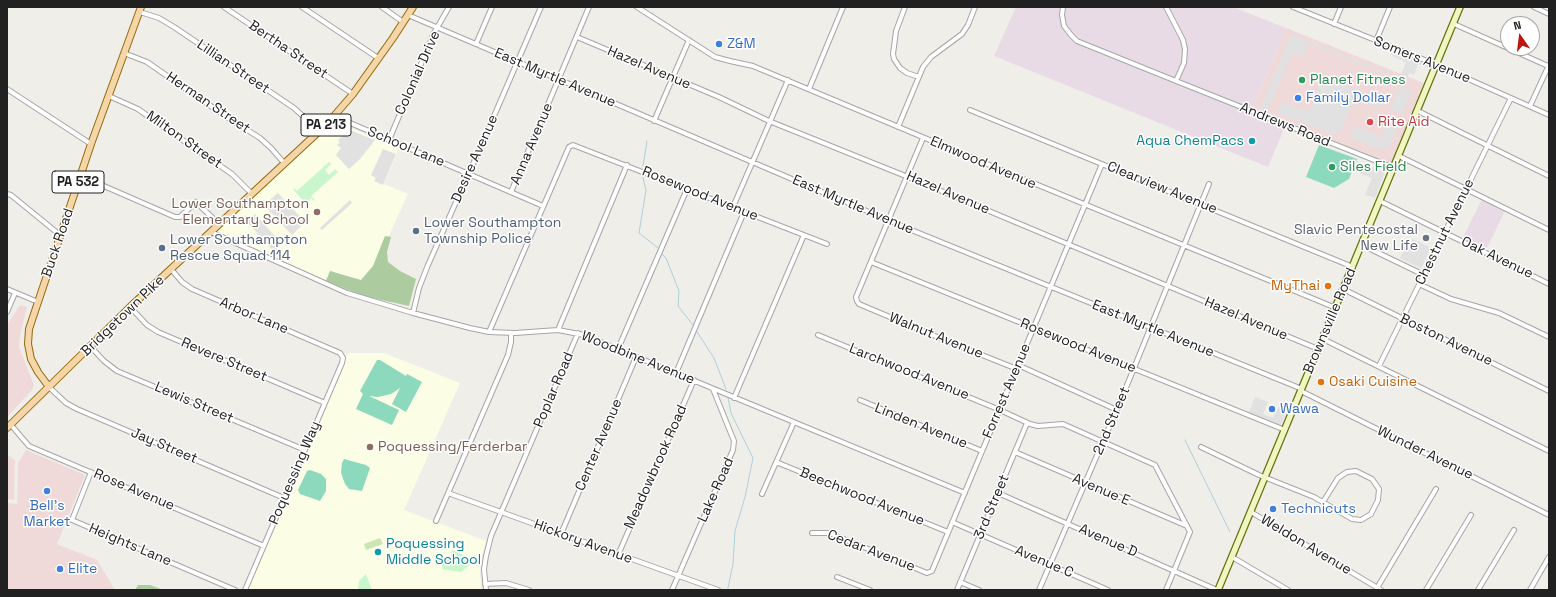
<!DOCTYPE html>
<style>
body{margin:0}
#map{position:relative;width:1556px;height:597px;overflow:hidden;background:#f0eee8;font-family:"Space Grotesk",sans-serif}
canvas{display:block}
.frame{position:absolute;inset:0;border:8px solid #212121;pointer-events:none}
.north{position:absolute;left:1500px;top:16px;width:40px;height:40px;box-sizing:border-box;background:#fff;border:1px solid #a6a6a6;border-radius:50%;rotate:346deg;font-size:11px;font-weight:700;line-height:16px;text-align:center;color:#212121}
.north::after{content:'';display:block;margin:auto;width:14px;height:18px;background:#c2140f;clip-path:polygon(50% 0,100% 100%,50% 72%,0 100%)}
</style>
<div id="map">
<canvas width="1556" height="597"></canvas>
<div class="frame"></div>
<div class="north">N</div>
</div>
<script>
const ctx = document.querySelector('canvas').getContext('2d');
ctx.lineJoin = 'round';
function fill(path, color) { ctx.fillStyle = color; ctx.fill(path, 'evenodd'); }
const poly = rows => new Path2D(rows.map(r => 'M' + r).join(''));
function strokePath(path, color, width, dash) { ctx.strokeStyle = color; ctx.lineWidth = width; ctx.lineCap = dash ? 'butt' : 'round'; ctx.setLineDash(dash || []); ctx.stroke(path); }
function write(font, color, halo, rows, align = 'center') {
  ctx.font = font + ' "Space Grotesk",sans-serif'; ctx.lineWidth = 3; ctx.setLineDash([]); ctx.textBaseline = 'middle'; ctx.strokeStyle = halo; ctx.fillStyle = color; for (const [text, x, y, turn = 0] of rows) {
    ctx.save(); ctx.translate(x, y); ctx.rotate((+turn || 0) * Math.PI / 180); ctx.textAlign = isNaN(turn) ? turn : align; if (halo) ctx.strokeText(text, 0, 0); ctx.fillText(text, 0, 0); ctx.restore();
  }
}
const commercial = poly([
 [1286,28,1424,83,1391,164,1253,108],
 [20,305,27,307,20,336,19,347,34,385,32,390,7,417,7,325],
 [26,450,85,475,57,544,97,560,115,590,7,590,7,503,17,504,18,463],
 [7,455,15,460,14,500,7,499]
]);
const industrial = poly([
 [1016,7,1233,7,1286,28,1250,115,1284,129,1268,167,994,56],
 [1482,199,1505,211,1487,248,1463,237]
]);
const education = poly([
 [334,121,399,148,384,184,408,194,366,286,330,270,325,281,215,231],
 [348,353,384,353,460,383,404,510,486,541,481,560,480,572,481,590,247,590]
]);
const grass = poly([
 [380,538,383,544,366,550,364,544]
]);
const forest = poly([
 [385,236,391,237,387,252,388,262,400,271,416,279,409,306,363,296,326,281,330,271,361,280,373,266],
 [138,585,150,585,163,590,135,590]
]);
const park = poly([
 [329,162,331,164,325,170,329,175,335,169,338,172,311,196,315,200,314,201,311,198,305,203,293,189,294,188,297,191],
 [452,550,473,559,472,563,461,572,442,569,443,559,445,556,450,557],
 [366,574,372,590,358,590,359,581]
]);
const pitch = poly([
 [1319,145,1357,159,1349,179,1334,188,1306,177],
 [377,360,380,360,406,376,407,374,422,382,406,412,392,404,400,388,391,394,378,397,369,396,399,410,392,425,356,409,363,394,360,391],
 [344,459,366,465,370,468,362,491,349,489,345,484,341,473,342,463],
 [310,470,321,474,326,479,326,491,320,501,300,494,298,490,307,471]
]);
const parking = poly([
 [1291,34,1392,75,1392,77,1309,44,1303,57,1292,53,1267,113,1260,110],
 [1394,50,1408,56,1406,62,1392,56],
 [1409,56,1430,65,1428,68,1418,64,1414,75,1409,73,1408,77,1401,74],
 [1323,78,1381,101,1378,108,1354,98,1340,133,1336,131,1334,135,1278,113,1282,102,1309,112],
 [1400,86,1412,92,1402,114,1390,109],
 [1387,122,1398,126,1389,148,1385,147,1384,151,1349,137,1354,126,1379,136,1378,139,1385,137,1382,135],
 [352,131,375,140,360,159,349,169,336,155,341,148,337,145,340,142,338,141,340,138],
 [383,149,396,154,383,185,374,181,376,178,371,175],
 [1356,161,1385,172,1375,198,1365,195,1372,178,1356,172,1357,169,1353,167],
 [278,193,305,222,292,235,264,205],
 [350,200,352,203,322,230,320,228],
 [255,214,282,244,274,252,247,222],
 [1413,239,1431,248,1421,268,1400,258,1409,241,1411,242],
 [1255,397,1268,402,1263,414,1273,418,1279,406,1287,409,1281,425,1249,412]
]);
const stream = poly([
 [643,166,647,141],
 [642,174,646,190,639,233,658,248],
 [662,254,666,258,679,291,678,306,693,325],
 [697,332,714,358,726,389],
 [1185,440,1230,532],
 [728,588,733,564,735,531,745,497,753,458,731,413,728,397]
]);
const street = poly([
 [224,7,353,94],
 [302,7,378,58],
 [382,7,403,22],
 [637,7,715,57,730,61,753,66,975,159,1336,308],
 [905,7,896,31,893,54,894,59,900,68,907,73,919,77],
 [1063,7,1062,15,1064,26,1071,35,1077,41,1176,81,1184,63,1185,49,1183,40,1166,7],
 [1293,7,1437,65,1549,115],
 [1534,7,1549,14],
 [140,12,159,18,174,27,294,108,305,118,318,133],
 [408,15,909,229,1302,389],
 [1334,24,1341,7],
 [1454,24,1548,66],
 [577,37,719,97,769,121,908,177,1318,349],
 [1376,41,1390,7],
 [476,44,492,7],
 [124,53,147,62,228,118,260,138,271,148,285,164],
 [1176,81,1394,168],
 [7,89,91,144],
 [809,89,843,7],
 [109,96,138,109,152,119,232,174,252,194],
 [1530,106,1549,65],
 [970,110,1353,267],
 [1418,111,1549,176],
 [334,116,543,206],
 [654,121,689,40],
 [898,127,923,67,931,57,962,34,968,25,975,7],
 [923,138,856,297,857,301,859,304,947,341,1017,369],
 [389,140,434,33,449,7],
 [1399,156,1549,230],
 [81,176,175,217,180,217,196,202,219,224],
 [511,192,589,7],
 [7,194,11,195,60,235],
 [1380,201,1549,284],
 [733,207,788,80],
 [211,232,347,293,413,313,470,328,489,332,515,333,558,330,584,335,965,493],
 [1362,245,1424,275],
 [871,262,1285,430],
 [171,269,182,282,192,289,340,353,343,358,342,363,245,590],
 [1419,284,1451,299,1499,313,1549,337],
 [7,289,38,302],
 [1343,289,1549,391],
 [130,307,147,325,158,332,325,403],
 [7,312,15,293],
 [413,313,419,288,428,265,485,137,541,7],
 [558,330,627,165],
 [489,332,569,147,573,145,827,244],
 [818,335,1000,410,1030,424,1038,426,1063,424,1155,465,1190,532,1166,590],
 [1323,339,1549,451],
 [90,346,104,361,117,371,305,450],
 [618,349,687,189],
 [1018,365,1117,410],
 [1379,366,1511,98],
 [676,373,744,212],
 [49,387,66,403,77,409,284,498],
 [1301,391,1549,515],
 [734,398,804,235],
 [860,400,982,451],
 [11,425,29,446,264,546],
 [1201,447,1259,475,1314,497,1352,519,1361,520,1371,514,1378,500,1379,489,1372,479,1356,471,1347,472,1338,478,1323,502],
 [1015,452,1187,526],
 [776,462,948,532],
 [91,472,72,520,235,590],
 [448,493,718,590],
 [998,493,1217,590],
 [762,494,794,422],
 [1251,512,1381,590],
 [436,521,508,355,511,342,511,333],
 [952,522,1108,590],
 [812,533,829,533,927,573,932,571,1102,164],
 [561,534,636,357],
 [618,555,694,380],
 [1232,557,1288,590],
 [837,577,870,590],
 [960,582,979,590],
 [485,584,506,583,529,590],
 [1377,588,1436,489],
 [486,590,484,569,486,556,491,536,578,333],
 [672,590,733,450,734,441,732,436,713,389],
 [957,590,1027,423],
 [1039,590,1123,395,1209,184],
 [1426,590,1471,515],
 [1478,590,1514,530],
 [1530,590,1549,557]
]);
const secondary = poly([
 [1218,590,1460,7]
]);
const primary = poly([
 [49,387,38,372,31,359,28,344,29,329,91,144,141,7],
 [7,428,130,307,328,123,353,94,393,38,413,7]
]);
const markers = [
 [719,44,4,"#3f7fe0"],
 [1302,80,4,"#2e9e5b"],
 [1298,98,4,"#3f7fe0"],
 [1370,122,4,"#e0444e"],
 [1252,141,4,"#0f9aa8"],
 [1332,167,4,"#2e9e5b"],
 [317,212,4,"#8d6e63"],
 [416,231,4,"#5c6f8a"],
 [1426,238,4,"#6b7280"],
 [162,248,4,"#5c6f8a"],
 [1328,286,4,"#e8710a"],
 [1321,382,4,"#e8710a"],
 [1272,409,4,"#3f7fe0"],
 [370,447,4,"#8d6e63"],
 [47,491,4,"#3f7fe0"],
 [1273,509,4,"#3f7fe0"],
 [378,552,4,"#0f9aa8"],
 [60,569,4,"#3f7fe0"]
];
const shields = [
 [326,125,50],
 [78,182,52]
];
const shieldNames = [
 ["PA 213",326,125],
 ["PA 532",78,182]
];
const shopNames = [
 ["Z&M",727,44],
 ["Family Dollar",1306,98],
 ["Wawa",1280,409],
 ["Bell's",47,506,"center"],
 ["Market",47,522,"center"],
 ["Technicuts",1281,509],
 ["Elite",68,569]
];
const streetNames = [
 ["Bertha Street",288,50,34],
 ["Somers Avenue",1422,60,22],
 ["Lillian Street",233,67,34],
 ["Hazel Avenue",649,68,23],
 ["Colonial Drive",418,73,-66],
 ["East Myrtle Avenue",555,78,23],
 ["Herman Street",208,103,34],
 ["Andrews Road",1285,125,22],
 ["Milton Street",184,140,35],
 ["Anna Avenue",532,144,-67],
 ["School Lane",406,147,23],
 ["Desire Avenue",475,159,-66],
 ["Elmwood Avenue",983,163,23],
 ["Clearview Avenue",1162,188,22],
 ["Hazel Avenue",948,193,23],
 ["Rosewood Avenue",700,194,22],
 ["East Myrtle Avenue",853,205,23],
 ["Chestnut Avenue",1445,232,-64],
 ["Buck Road",58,243,-71],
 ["Oak Avenue",1497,258,26],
 ["Bridgetown Pike",123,316,-44],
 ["Arbor Lane",254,316,23],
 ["Hazel Avenue",1246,319,23],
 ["Brownsville Road",1330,321,-67],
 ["East Myrtle Avenue",1153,329,22],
 ["Walnut Avenue",936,336,22],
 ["Boston Avenue",1446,340,26],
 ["Rosewood Avenue",1078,346,22],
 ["Woodbine Avenue",638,358,22],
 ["Revere Street",224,360,23],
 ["Larchwood Avenue",909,372,22],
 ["Poplar Road",554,390,-67],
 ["Forrest Avenue",1007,391,-67],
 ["Lewis Street",194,403,23],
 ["2nd Street",1112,421,-67],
 ["Linden Avenue",921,426,22],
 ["Center Avenue",599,445,-67],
 ["Jay Street",164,446,23],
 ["Wunder Avenue",1425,453,26],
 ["Meadowbrook Road",656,467,-66],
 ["Poquessing Way",295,473,-67],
 ["Rose Avenue",134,490,23],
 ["Lake Road",716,490,-66],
 ["Avenue E",1101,490,23],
 ["Beechwood Avenue",862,497,22],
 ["3rd Street",992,507,-67],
 ["Avenue D",1108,541,24],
 ["Hickory Avenue",583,542,20],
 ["Heights Lane",130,545,23],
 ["Weldon Avenue",1306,545,31],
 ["Cedar Avenue",871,551,21],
 ["Avenue C",1044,562,23]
];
const leisureNames = [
 ["Planet Fitness",1310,80],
 ["Siles Field",1340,167]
];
const healthNames = [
 ["Rite Aid",1378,122]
];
const cultureNames = [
 ["Aqua ChemPacs",1244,141],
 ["Poquessing",386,544,"left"],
 ["Middle School",386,560,"left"]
];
const educationNames = [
 ["Lower Southampton",309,204],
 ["Elementary School",309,220],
 ["Poquessing/Ferderbar",378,447,"left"]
];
const serviceNames = [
 ["Lower Southampton",424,223],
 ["Township Police",424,239],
 ["Lower Southampton",170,240],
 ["Rescue Squad 114",170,256]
];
const worshipNames = [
 ["Slavic Pentecostal",1418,230],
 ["New Life",1418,246]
];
const foodNames = [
 ["MyThai",1320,286],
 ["Osaki Cuisine",1329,382,"left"]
];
fill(commercial, '#efdad9');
fill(industrial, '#e9dbe6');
fill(education, '#fcfde5');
fill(grass, '#cbe6b2');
fill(forest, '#accca0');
fill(park, '#caf6ce');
fill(pitch, '#8dd9bd');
fill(parking, '#e1e1e1');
strokePath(stream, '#accfda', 1);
strokePath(street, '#a5a5a5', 6);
strokePath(secondary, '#65720e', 8);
strokePath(primary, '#92690c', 8);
strokePath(street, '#fff', 4);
strokePath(secondary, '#f1f5c1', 5.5);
strokePath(primary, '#f5d6a8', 6);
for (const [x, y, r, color] of markers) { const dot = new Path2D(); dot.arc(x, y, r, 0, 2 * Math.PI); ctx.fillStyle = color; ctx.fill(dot); strokePath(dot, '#fff', 1.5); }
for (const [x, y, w] of shields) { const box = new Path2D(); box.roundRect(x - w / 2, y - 11, w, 22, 3); ctx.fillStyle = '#fff'; ctx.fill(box); strokePath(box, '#212121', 1); }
write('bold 13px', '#212121', null, shieldNames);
write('14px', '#366cbe', '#fff', shopNames, 'left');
write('14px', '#212121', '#fff', streetNames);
write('14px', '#27864d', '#fff', leisureNames, 'left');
write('14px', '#be3a42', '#fff', healthNames, 'left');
write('14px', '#0d838f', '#fff', cultureNames, 'right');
write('14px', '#785e54', '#fff', educationNames, 'right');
write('14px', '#4e5e75', '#fff', serviceNames, 'left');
write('14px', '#5b616d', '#fff', worshipNames, 'right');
write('14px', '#c56008', '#fff', foodNames, 'right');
</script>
